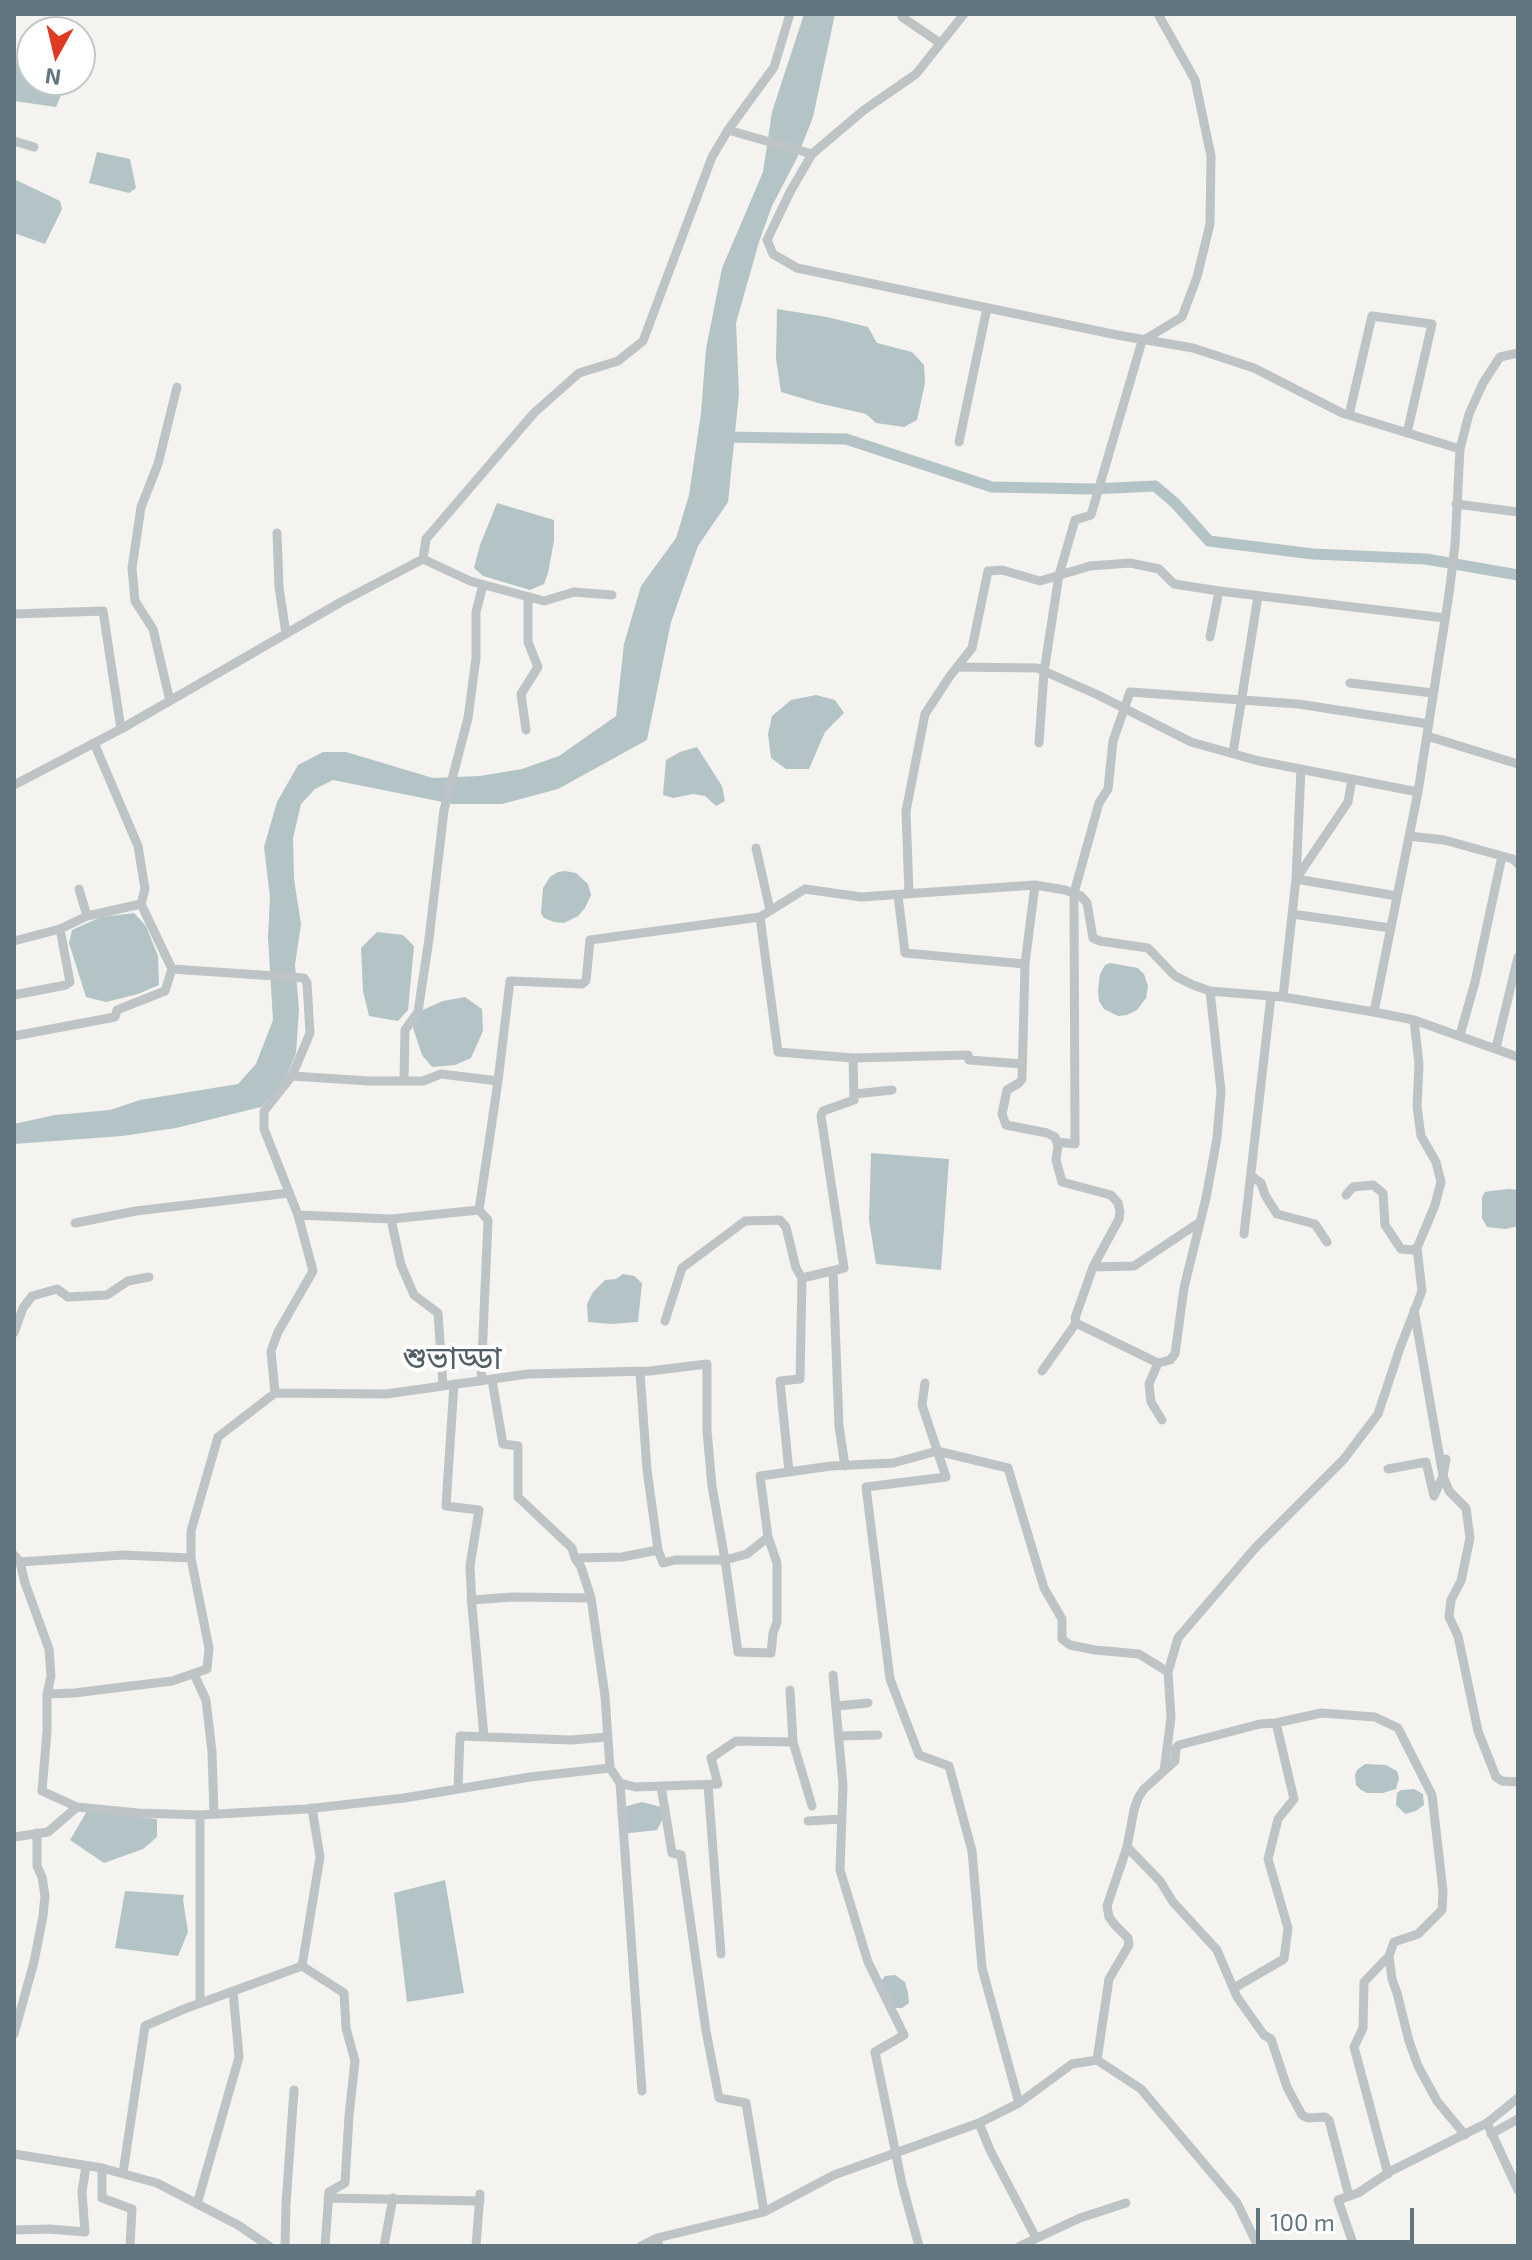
<!DOCTYPE html>
<meta charset="utf-8">
<style>
body{margin:0}
#map{position:relative;width:1532px;height:2260px;overflow:hidden;background:#f4f3ef;font-family:"Exo 2",sans-serif}
canvas{display:block}
.frame{position:absolute;inset:0;border:16px solid #637680;pointer-events:none}
.north{position:absolute;left:16px;top:16px;width:80px;height:80px;box-sizing:border-box;background:#fff;border:2px solid #c1c8cc;border-radius:50%;rotate:188deg;font-size:22px;font-weight:700;line-height:32px;text-align:center;color:#637680}
.north::after{content:'';display:block;margin:auto;width:28px;height:36px;background:#e03a22;clip-path:polygon(50% 0,100% 100%,50% 72%,0 100%)}
.scale{position:absolute;left:1256px;top:2208px;width:158px;height:36px;box-sizing:border-box;border:4px solid #637680;border-top:0;padding-left:10px;font-size:24px;line-height:28px;white-space:nowrap;color:#637680;-webkit-text-stroke:6px #fff;paint-order:stroke}
</style>
<div id="map">
<canvas width="1532" height="2260"></canvas>
<div class="frame"></div>
<div class="north">N</div>
<div class="scale">100 m</div>
</div>
<script>
const ctx = document.querySelector('canvas').getContext('2d');
ctx.lineJoin = 'round';
function fill(path, color) { ctx.fillStyle = color; ctx.fill(path, 'evenodd'); }
const poly = rows => new Path2D(rows.map(r => 'M' + r).join(''));
function strokePath(path, color, width, dash) { ctx.strokeStyle = color; ctx.lineWidth = width; ctx.lineCap = dash ? 'butt' : 'round'; ctx.setLineDash(dash || []); ctx.stroke(path); }
function write(font, color, halo, rows, align = 'center') {
  ctx.font = font + ' "Exo 2","Noto Sans Bengali",sans-serif'; ctx.lineWidth = 8; ctx.setLineDash([]); ctx.textBaseline = 'middle'; ctx.strokeStyle = halo; ctx.fillStyle = color; for (const [text, x, y, turn = 0] of rows) {
    ctx.save(); ctx.translate(x, y); ctx.rotate((+turn || 0) * Math.PI / 180); ctx.textAlign = isNaN(turn) ? turn : align; if (halo) ctx.strokeText(text, 0, 0); ctx.fillText(text, 0, 0); ctx.restore();
  }
}
const water = poly([
 [804,14,835,14,813,117,797,158,772,206,759,242,736,323,739,394,728,502,698,546,671,622,647,740,558,789,502,804,453,804,333,780,315,789,301,804,293,838,294,879,301,924,295,965,299,1009,296,1053,285,1081,261,1107,176,1128,122,1136,14,1144,14,1124,55,1115,110,1110,140,1100,238,1084,256,1064,273,1020,268,937,270,897,264,847,277,802,298,765,323,752,346,752,433,778,480,776,522,769,559,756,616,716,624,644,641,586,676,538,689,495,701,413,706,349,722,268,763,172,772,112],
 [25,61,32,64,32,80,61,80,62,93,56,107,14,101,14,62],
 [97,152,130,159,136,188,129,193,89,183],
 [14,179,60,201,62,209,45,244,14,233],
 [777,309,827,317,868,327,877,343,912,352,924,365,925,383,917,420,904,427,876,423,866,414,818,403,781,392,776,359],
 [497,503,554,520,554,541,548,573,544,584,530,590,483,576,474,568,480,545],
 [816,695,835,700,844,713,825,732,809,769,786,769,771,758,768,734,772,716,791,700],
 [697,747,722,786,725,801,716,806,705,796,693,794,673,798,663,795,666,760,680,752],
 [565,871,576,873,588,884,591,895,585,908,578,916,564,923,554,922,544,918,541,913,543,888,550,877,558,872],
 [134,913,146,926,158,956,159,985,138,994,106,1002,86,997,69,943,72,930,101,917],
 [377,932,403,935,414,946,408,1010,398,1021,369,1016,363,991,361,948],
 [1110,963,1138,968,1144,974,1148,986,1146,998,1137,1010,1127,1015,1118,1016,1104,1009,1099,1001,1098,991,1100,974,1105,965],
 [465,997,482,1009,483,1031,471,1058,455,1065,432,1067,422,1055,413,1028,418,1012,443,1001],
 [871,1153,949,1159,941,1270,876,1264,869,1220],
 [1509,1189,1518,1190,1518,1226,1505,1229,1487,1227,1482,1218,1482,1197,1485,1192,1490,1191],
 [623,1274,634,1276,642,1283,638,1322,611,1324,588,1322,587,1304,593,1292,605,1280,616,1279],
 [1365,1764,1386,1765,1397,1771,1399,1778,1396,1789,1383,1793,1367,1793,1361,1790,1356,1785,1355,1775,1357,1770],
 [1414,1789,1423,1794,1424,1805,1416,1811,1405,1814,1396,1805,1397,1793,1401,1790],
 [642,1802,665,1808,663,1819,657,1830,621,1834,617,1809],
 [87,1811,157,1819,157,1837,143,1849,104,1863,70,1840],
 [445,1880,464,1993,407,2002,394,1893],
 [125,1891,184,1895,183,1900,188,1932,178,1956,115,1948],
 [895,1975,905,1982,908,1993,909,2003,902,2008,895,2008,880,1983,885,1976]
]);
const canal = poly([
 [725,437,846,439,992,487,1092,489,1155,486,1175,503,1209,541,1313,554,1426,559,1518,575]
]);
const street = poly([
 [902,14,902,17,940,43],
 [728,130,812,154],
 [14,141,34,147],
 [1349,415,1372,316,1432,324,1407,433],
 [959,442,987,308],
 [1460,449,1469,414,1483,383,1500,357,1518,353],
 [1456,504,1518,512],
 [277,533,279,587,286,634],
 [423,559,470,581,544,601,574,592,612,595],
 [14,614,103,611,121,729],
 [1210,637,1219,591,1445,618],
 [957,667,1037,668,1098,695,1191,742,1259,761,1418,792],
 [1350,683,1433,693],
 [170,701,153,629,135,601,132,568,141,507,158,464,177,387],
 [526,730,521,694,538,667,528,642,528,597],
 [1427,736,1518,764],
 [1039,743,1044,672,1059,575,1075,520,1091,515,1142,341,1182,317,1197,277,1210,224,1211,156,1195,80,1158,14],
 [1233,753,1258,596],
 [1301,769,1296,879,1397,896],
 [14,785,121,729,341,602,423,559,426,539,534,413,579,373,618,361,643,341,712,157,728,130,774,67,790,14],
 [1409,836,1444,840,1513,859,1518,864],
 [756,848,770,910],
 [1035,885,1025,964,1022,1079,1019,1083,1007,1090,1002,1114,1006,1125,1047,1133,1055,1137,1058,1146,1056,1160,1062,1182,1111,1195,1118,1203,1120,1212,1119,1219,1093,1267,1075,1318,1076,1323,1042,1371],
 [79,889,87,916],
 [909,894,906,811,925,714,950,676,972,648,988,571,1002,570,1040,581,1090,566,1130,563,1159,569,1174,584,1219,591],
 [898,895,905,953,1025,964],
 [1292,914,1391,928],
 [760,917,778,1052,853,1058,968,1055,969,1060,1022,1064],
 [14,941,60,929],
 [14,995,66,985,70,982,60,929,87,916,141,904],
 [1283,997,1296,879,1348,802,1352,779],
 [1374,1012,1414,1020,1518,1057],
 [1460,1035,1475,982,1502,856],
 [14,1036,115,1017,117,1010,165,991,172,969,141,904,145,889,138,846,94,743],
 [1496,1048,1518,957],
 [292,1076,369,1081,423,1081,441,1074,498,1081],
 [404,1081,405,1030,418,1012,429,939,444,810,468,718,476,658,476,612,483,585],
 [855,1094,892,1090],
 [1057,1142,1075,1144,1074,893,1099,803,1108,789,1113,741,1130,692,1298,704,1429,724],
 [1251,1176,1261,1183,1265,1195,1277,1214,1315,1224,1327,1242],
 [1346,1195,1353,1187,1373,1185,1383,1193,1385,1225,1401,1249,1412,1250,1417,1248,1435,1205,1441,1182,1436,1162,1421,1136,1417,1107,1419,1064,1414,1020],
 [479,1210,488,1220,481,1381],
 [298,1215,391,1219,479,1210,498,1081,510,981,582,984,586,981,590,940,760,917,805,889,861,897,1035,885,1065,890,1081,896,1087,903,1093,938,1100,941,1148,948,1175,976,1193,985,1210,991,1283,997,1374,1012,1418,792,1449,594,1455,545,1460,449,1342,413,1254,368,1193,348,1117,335,797,268,773,254,767,240,790,192,812,154,864,110,916,74,964,14],
 [391,1219,401,1265,414,1295,438,1313,443,1385],
 [75,1223,136,1211,289,1193],
 [1244,1234,1271,996],
 [1093,1267,1134,1266,1200,1222],
 [833,1271,839,1426,845,1466],
 [665,1321,682,1268,745,1221,780,1220,786,1227,796,1268,802,1278],
 [1076,1323,1158,1363],
 [14,1333,23,1308,32,1296,57,1289,68,1297,107,1295,128,1281,149,1277],
 [640,1372,647,1470,658,1550],
 [492,1380,503,1444,518,1446,518,1497,572,1548,575,1558],
 [925,1383,922,1405,946,1477,866,1487,890,1679,919,1755,949,1766,972,1851,982,1968,1019,2103],
 [454,1384,446,1506,479,1510,470,1566,472,1606,484,1737],
 [1162,1420,1151,1402,1149,1384,1158,1363,1170,1360,1175,1354,1184,1288,1206,1198,1217,1138,1221,1091,1210,991],
 [1446,1459,1443,1476,1449,1491,1466,1508,1470,1538,1461,1581,1451,1600,1449,1617,1458,1636,1478,1731,1496,1777,1502,1781,1518,1782],
 [1388,1469,1426,1462,1434,1496,1443,1476,1414,1310],
 [789,1472,780,1381,800,1379,802,1278,844,1268,821,1116,823,1111,854,1100,853,1058],
 [768,1537,777,1563,777,1622,773,1633,771,1653,738,1652,725,1560,747,1554,768,1537,760,1476,831,1466,893,1463,937,1451,1008,1468,1044,1588,1062,1619,1062,1639,1070,1645,1095,1650,1139,1654,1168,1672],
 [14,1555,20,1562,25,1583,49,1649,51,1676,47,1694],
 [20,1562,123,1555,191,1558],
 [471,1600,513,1597,591,1598],
 [194,1674,206,1700,212,1752,214,1814],
 [833,1675,843,1785,840,1870,868,1962,904,2035,875,2052,902,2184,919,2246],
 [790,1690,793,1742,812,1806],
 [837,1706,868,1703],
 [840,1736,878,1735],
 [610,1768,620,1783,635,1787,718,1784,711,1758,736,1741,793,1742],
 [1164,1771,1171,1718,1168,1672,1178,1638,1256,1547,1344,1459,1378,1414,1400,1348,1422,1291,1417,1248],
 [620,1783,642,2091],
 [708,1785,721,1954],
 [661,1786,672,1853,681,1855,706,2031,719,2098,746,2103,764,2212],
 [458,1788,460,1736,571,1740,608,1737],
 [77,1807,42,1791,47,1731,47,1694,74,1693,172,1681,207,1669,209,1648,191,1558,191,1531,218,1437,275,1393,271,1351,278,1332,313,1271,298,1215,264,1129,264,1111,292,1076,310,1033,307,983,304,978,172,969],
 [200,1815,200,2003],
 [808,1821,842,1819],
 [14,1837,48,1832,77,1807,138,1813,200,1815,306,1809,404,1798,530,1777,610,1768,605,1696,591,1598,581,1567,575,1558,622,1557,658,1550,663,1563,675,1560,725,1560,712,1486,707,1431,707,1364,650,1371,528,1374,386,1394,275,1393],
 [1127,1847,1160,1881,1173,1902,1217,1950,1237,1997,1264,2035,1271,2039,1287,2087,1302,2115,1308,2118,1325,2117,1329,2120,1349,2196],
 [302,1966,344,1993,346,2028,355,2061,349,2116,345,2183,329,2192,325,2246],
 [1234,1988,1284,1959,1288,1928,1268,1859,1278,1819,1294,1799,1276,1723],
 [14,2034,34,1962,43,1916,45,1896,42,1877,37,1866,37,1833],
 [1097,2060,1141,2089,1237,2203,1258,2246],
 [1518,2098,1487,2123,1518,2190],
 [979,2123,990,2150,1036,2238],
 [1491,2134,1518,2119],
 [14,2154,102,2168,157,2183,238,2225,269,2246],
 [102,2168,102,2198,132,2209,130,2246],
 [123,2173,145,2026,184,2009,302,1966,320,1857,312,1808],
 [1388,2174,1354,2047,1363,2028,1364,1982,1389,1956],
 [328,2198,480,2201],
 [197,2204,239,2057,233,1991],
 [14,2230,49,2229,85,2232,82,2192,86,2166],
 [657,2238,764,2212,834,2175,979,2123,1019,2103,1072,2064,1097,2060,1109,1979,1129,1945,1128,1938,1115,1925,1109,1917,1107,1906,1127,1847,1134,1810,1138,1798,1144,1789,1175,1761,1176,1748,1179,1745,1260,1724,1276,1723,1321,1713,1375,1717,1398,1728,1432,1795,1443,1891,1442,1910,1418,1934,1394,1942,1389,1956,1392,1979,1397,1993,1409,2041,1418,2066,1437,2101,1465,2135],
 [285,2246,286,2204,294,2090],
 [384,2246,393,2198],
 [476,2246,480,2194],
 [641,2246,657,2238,659,2246],
 [1020,2246,1080,2218,1126,2203],
 [1354,2246,1338,2200,1358,2193,1391,2171,1487,2123]
]);
const quarterNames = [
 ["শুভাড্ডা",452,1358]
];
fill(water, '#b4c3c5');
strokePath(canal, '#b4c3c5', 11);
strokePath(street, '#bec3c5', 9);
write('32px', '#515e65', '#fff', quarterNames);
</script>
